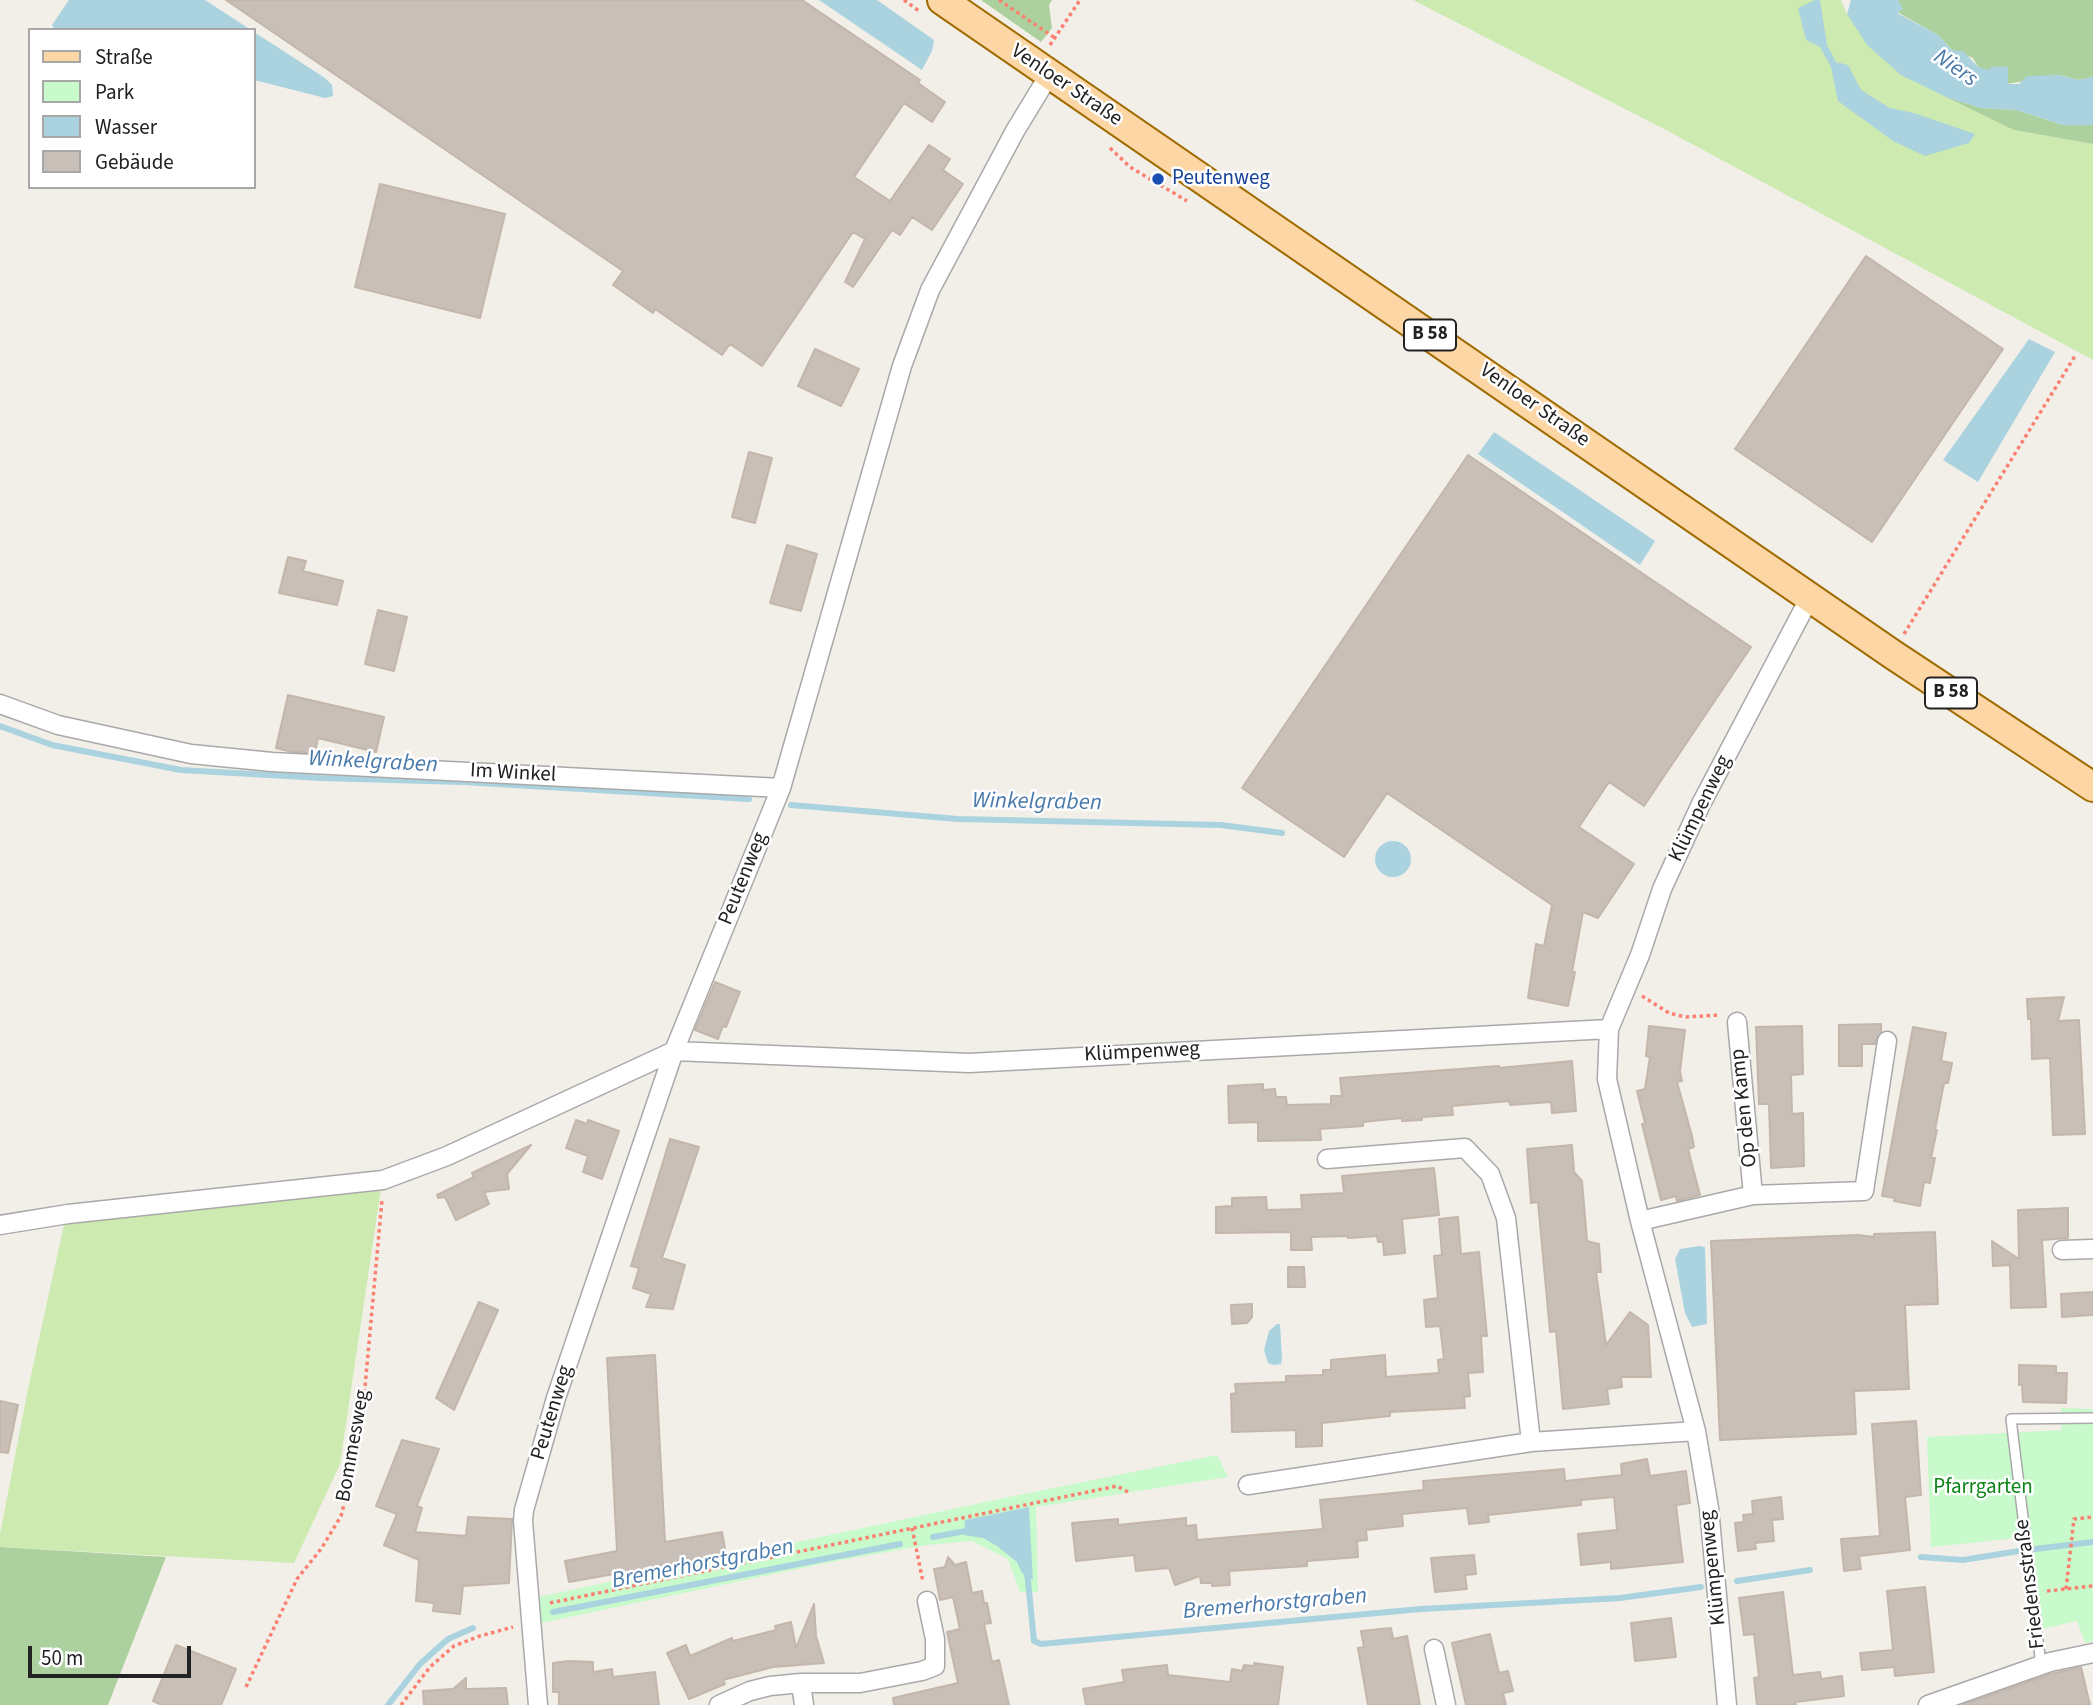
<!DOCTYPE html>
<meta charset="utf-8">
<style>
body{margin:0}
#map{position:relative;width:2093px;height:1705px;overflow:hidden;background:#f2efe9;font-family:"Source Sans 3",sans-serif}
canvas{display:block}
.legend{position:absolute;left:28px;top:28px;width:228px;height:161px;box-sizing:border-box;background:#fff;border:2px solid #a7a7a7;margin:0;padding:9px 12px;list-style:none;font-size:21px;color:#222}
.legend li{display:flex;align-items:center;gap:14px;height:35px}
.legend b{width:35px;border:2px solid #a7a7a7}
.scale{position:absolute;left:28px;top:1646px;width:163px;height:32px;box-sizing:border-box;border:4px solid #222;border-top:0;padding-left:9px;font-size:21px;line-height:24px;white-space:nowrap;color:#222;-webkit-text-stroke:5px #fff;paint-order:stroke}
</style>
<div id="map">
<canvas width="2093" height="1705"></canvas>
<ul class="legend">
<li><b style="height:9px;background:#fcd6a4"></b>Straße</li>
<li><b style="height:19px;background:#c8facc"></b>Park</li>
<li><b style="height:19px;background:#aad3df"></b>Wasser</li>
<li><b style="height:19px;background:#c7bfb8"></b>Gebäude</li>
</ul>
<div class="scale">50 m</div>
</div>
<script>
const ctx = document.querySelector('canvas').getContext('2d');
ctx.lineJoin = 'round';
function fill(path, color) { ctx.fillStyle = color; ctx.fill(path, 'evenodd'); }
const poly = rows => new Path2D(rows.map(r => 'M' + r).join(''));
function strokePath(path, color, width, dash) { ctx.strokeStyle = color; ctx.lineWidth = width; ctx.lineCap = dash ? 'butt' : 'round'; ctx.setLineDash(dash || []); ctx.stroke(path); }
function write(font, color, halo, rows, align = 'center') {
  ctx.font = font + ' "Source Sans 3",sans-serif'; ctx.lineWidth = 5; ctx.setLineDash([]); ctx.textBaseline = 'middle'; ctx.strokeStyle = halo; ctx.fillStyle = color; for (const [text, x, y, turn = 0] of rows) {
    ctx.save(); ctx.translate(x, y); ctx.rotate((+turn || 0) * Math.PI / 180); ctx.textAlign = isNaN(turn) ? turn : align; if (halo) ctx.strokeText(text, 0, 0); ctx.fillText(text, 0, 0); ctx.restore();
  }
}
const grass = poly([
 [1413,0,1841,0,1847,14,2014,130,2093,144,2093,360,1666,130],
 [382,1182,340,1464,294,1563,0,1547,0,1534,28,1389,65,1220]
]);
const forest = poly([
 [981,0,1052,0,1049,5,1052,28,1041,42],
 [1898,0,2093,0,2093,77,2078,80,2059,75,2007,84,1988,71,1978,67,1973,58,1952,50,1938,35,1897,12,1902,9],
 [1948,98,1981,108,2017,110,2063,125,2093,125,2093,144,2014,130],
 [0,1547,166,1557,108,1705,0,1705]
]);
const park = poly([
 [2061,1408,2093,1409,2093,1641,2085,1643,2077,1621,2042,1629,2028,1537,1931,1547,1927,1437,2062,1430],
 [1217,1455,1228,1477,1036,1507,1038,1592,1020,1592,1008,1559,972,1541,927,1545,831,1562,536,1624,534,1598,1009,1497]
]);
const water = poly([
 [69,0,205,0,251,30,55,30,52,25],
 [819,0,877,0,934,40,932,51,922,70],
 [1815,0,1820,0,1827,45,1836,62,1848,65,1861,90,1890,108,1914,113,1975,134,1969,143,1925,156,1893,141,1838,101,1831,67,1820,47,1806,40,1798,8],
 [1851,0,1898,0,1903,9,1897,13,1938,35,1952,50,1964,52,1978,67,1988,70,1992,67,2008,67,2008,84,2019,84,2027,76,2059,75,2078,80,2093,77,2093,125,2063,125,2017,110,1981,108,1948,98,1901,75,1867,45,1847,14],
 [254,32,325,78,332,85,333,96,325,98,254,80],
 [2029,339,2055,352,1978,482,1943,460],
 [1494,432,1655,541,1640,565,1478,454],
 '1375 859a18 18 0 1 1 36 0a18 18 0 1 1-36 0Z',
 [1699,1246,1705,1247,1707,1324,1692,1327,1685,1313,1675,1259,1680,1249],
 [1277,1324,1280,1324,1282,1358,1281,1364,1274,1365,1268,1363,1264,1350,1269,1331],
 [1029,1507,1033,1580,1022,1573,1017,1562,997,1546,983,1538,964,1535,965,1520]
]);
const stream = poly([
 [0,726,52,745,181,770,321,778,463,782,749,799],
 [791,805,958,819,1221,825,1282,833],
 [933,1537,971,1530],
 [2035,1549,2093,1542],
 [1921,1557,1963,1560,2019,1551],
 [1027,1571,1034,1641,1041,1644,1421,1609,1620,1598,1701,1587],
 [1737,1581,1810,1570],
 [553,1612,900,1544],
 [388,1705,420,1664,448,1639,473,1628]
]);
const building = poly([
 [226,0,802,0,920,80,918,83,945,102,932,122,904,103,854,177,890,201,929,145,950,159,943,170,963,184,932,230,912,217,900,235,892,230,853,287,845,282,865,239,853,232,762,366,730,344,722,355,655,309,653,313,613,285,623,271,226,0],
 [380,184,505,214,480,318,355,287,380,184],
 [1866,256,2003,349,1872,542,1735,449,1866,256],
 [815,349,859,369,841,406,798,386,815,349],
 [749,452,772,458,755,523,732,517,749,452],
 [1468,455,1751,647,1644,806,1609,782,1579,827,1634,864,1598,918,1583,912,1572,972,1575,972,1568,1006,1528,998,1536,944,1544,946,1552,905,1387,793,1344,857,1242,788,1468,455],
 [787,545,817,554,801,611,770,603,787,545],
 [288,557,306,561,303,571,343,581,337,605,279,593,288,557],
 [378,610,407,617,394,671,365,664,378,610],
 [288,695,384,717,376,752,318,738,315,753,292,752,276,748,288,695],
 [715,982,740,992,726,1027,723,1026,718,1039,695,1030,715,982],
 [2064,997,2058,1021,2079,1020,2085,1134,2053,1135,2050,1058,2032,1059,2031,1019,2028,1019,2027,999,2064,997],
 [1881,1024,1881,1032,1875,1044,1862,1044,1862,1066,1839,1066,1839,1025,1881,1024],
 [1649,1026,1685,1030,1680,1072,1682,1081,1677,1082,1692,1136,1694,1147,1688,1149,1700,1195,1677,1201,1676,1196,1661,1200,1642,1124,1645,1123,1637,1091,1645,1089,1650,1057,1646,1056,1649,1026],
 [1802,1026,1803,1074,1791,1075,1792,1114,1803,1113,1804,1166,1771,1168,1769,1104,1759,1104,1756,1027,1802,1026],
 [1913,1027,1946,1033,1941,1061,1952,1063,1948,1083,1944,1083,1935,1130,1937,1130,1931,1158,1935,1158,1930,1183,1924,1182,1920,1206,1894,1201,1895,1198,1882,1196,1913,1027],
 [1572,1061,1576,1111,1552,1113,1551,1102,1510,1105,1509,1101,1452,1106,1453,1115,1422,1117,1422,1120,1402,1121,1402,1118,1363,1122,1363,1126,1320,1129,1321,1140,1258,1141,1258,1122,1229,1123,1228,1086,1263,1084,1263,1090,1275,1089,1276,1097,1286,1097,1287,1105,1331,1104,1331,1096,1342,1096,1340,1078,1499,1066,1499,1068,1572,1061],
 [576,1120,587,1124,588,1120,619,1131,602,1179,583,1172,588,1156,566,1148,576,1120],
 [670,1139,699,1147,662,1258,685,1265,673,1309,646,1307,651,1294,633,1288,639,1268,631,1266,670,1139],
 [531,1145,507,1174,509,1189,484,1192,489,1204,456,1220,445,1197,438,1198,437,1195,474,1177,472,1173,531,1145],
 [1572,1145,1574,1172,1582,1181,1587,1241,1599,1244,1601,1272,1596,1272,1606,1345,1630,1312,1648,1325,1651,1377,1621,1377,1622,1387,1607,1389,1609,1404,1563,1409,1556,1331,1550,1332,1538,1202,1531,1203,1527,1149,1572,1145],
 [1434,1168,1439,1215,1402,1219,1405,1253,1384,1255,1383,1242,1378,1242,1377,1236,1348,1238,1348,1236,1311,1237,1312,1250,1291,1250,1291,1232,1216,1233,1216,1207,1232,1206,1232,1198,1266,1197,1267,1210,1302,1209,1301,1195,1344,1193,1342,1176,1434,1168],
 [2068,1208,2068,1238,2042,1240,2046,1307,2011,1308,2010,1265,1993,1266,1992,1241,2019,1259,2018,1210,2068,1208],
 [1458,1217,1461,1254,1479,1252,1487,1336,1481,1336,1483,1372,1468,1373,1470,1396,1464,1397,1465,1408,1390,1412,1390,1416,1322,1423,1322,1446,1296,1447,1296,1430,1232,1432,1231,1394,1236,1393,1235,1384,1286,1382,1286,1376,1323,1375,1323,1370,1331,1370,1331,1360,1385,1355,1386,1377,1439,1373,1438,1360,1444,1359,1440,1326,1426,1327,1424,1300,1438,1298,1434,1256,1442,1255,1439,1219,1458,1217],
 [1935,1232,1938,1304,1905,1305,1909,1389,1854,1391,1856,1434,1720,1440,1711,1241,1858,1235,1874,1237,1874,1234,1935,1232],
 [1288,1267,1304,1267,1305,1287,1288,1287,1288,1267],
 [2093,1292,2093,1315,2062,1317,2061,1294,2093,1292],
 [479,1302,498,1310,454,1410,436,1398,479,1302],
 [1252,1304,1252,1317,1247,1323,1232,1324,1231,1305,1252,1304],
 [655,1355,665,1542,722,1532,726,1554,569,1582,565,1561,617,1551,607,1358,655,1355],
 [2019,1365,2056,1366,2056,1373,2067,1373,2066,1403,2023,1402,2022,1384,2019,1385,2019,1365],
 [0,1401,18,1405,8,1453,0,1452,0,1401],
 [1916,1421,1921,1495,1905,1497,1910,1550,1859,1556,1861,1569,1844,1571,1841,1539,1880,1536,1872,1424,1916,1421],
 [402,1440,439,1449,417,1506,422,1508,415,1532,466,1536,468,1517,512,1519,509,1583,463,1586,460,1614,433,1611,434,1603,416,1601,419,1560,384,1545,397,1514,376,1506,402,1440],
 [1647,1459,1650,1476,1686,1471,1690,1503,1676,1505,1683,1562,1611,1569,1611,1562,1581,1565,1578,1534,1617,1530,1614,1497,1581,1500,1581,1505,1488,1515,1489,1522,1469,1524,1467,1508,1402,1514,1403,1526,1366,1530,1367,1540,1357,1541,1358,1557,1307,1561,1307,1566,1229,1571,1230,1585,1212,1586,1212,1583,1201,1583,1200,1576,1175,1585,1169,1568,1136,1571,1134,1555,1076,1561,1072,1523,1118,1519,1118,1525,1186,1518,1186,1526,1196,1525,1197,1540,1323,1529,1320,1500,1424,1490,1423,1481,1564,1469,1565,1481,1622,1475,1621,1464,1647,1459],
 [1781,1497,1783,1519,1772,1520,1774,1541,1755,1543,1756,1549,1738,1551,1735,1523,1744,1522,1743,1515,1753,1514,1752,1501,1781,1497],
 [1474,1555,1476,1574,1465,1575,1467,1589,1435,1592,1431,1558,1474,1555],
 [948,1557,955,1565,966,1562,972,1593,982,1591,984,1603,987,1603,991,1623,984,1624,992,1662,999,1660,1009,1705,894,1705,893,1698,958,1683,947,1632,960,1629,953,1597,940,1600,934,1569,945,1567,948,1557],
 [1925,1587,1934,1672,1895,1676,1894,1667,1862,1670,1860,1653,1893,1650,1887,1591,1925,1587],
 [1783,1592,1793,1675,1820,1672,1821,1679,1842,1676,1844,1696,1795,1702,1796,1705,1757,1705,1754,1678,1759,1677,1754,1634,1744,1635,1739,1598,1783,1592],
 [814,1604,816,1636,824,1663,773,1667,723,1680,725,1684,689,1699,667,1653,686,1645,690,1656,732,1638,733,1641,776,1630,775,1626,791,1622,796,1648,814,1604],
 [1671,1618,1676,1657,1635,1661,1631,1623,1671,1618],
 [1391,1628,1393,1639,1407,1636,1420,1705,1368,1705,1358,1648,1364,1647,1361,1631,1391,1628],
 [1490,1634,1499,1673,1508,1671,1513,1691,1503,1693,1506,1705,1466,1705,1452,1643,1490,1634],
 [176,1645,236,1669,221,1705,162,1705,153,1701,176,1645],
 [569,1661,593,1662,593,1672,612,1669,613,1677,655,1672,659,1705,559,1705,559,1692,553,1692,553,1663,569,1661],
 [1254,1663,1283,1667,1278,1705,1086,1705,1083,1689,1124,1682,1122,1670,1167,1665,1168,1675,1230,1682,1232,1669,1242,1671,1244,1665,1254,1666,1254,1663],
 [2081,1667,2090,1705,1962,1705,2051,1674,2081,1667],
 [466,1678,466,1689,506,1688,508,1705,424,1705,423,1691,453,1689,466,1678]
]);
const path = poly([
 [904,0,919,11],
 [999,0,1055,38],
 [1050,45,1080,0],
 [1110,148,1130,167,1187,201],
 [1904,634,2075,356],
 [1642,996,1669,1013,1685,1017,1720,1015],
 [912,1528,923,1582],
 [2066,1589,2074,1519,2093,1517],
 [2047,1591,2093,1586],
 [550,1603,1117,1486,1128,1492],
 [246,1687,297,1579,321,1549,341,1516,354,1467,362,1420,382,1200],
 [401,1705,430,1667,454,1646,480,1636,513,1627]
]);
const lane = poly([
 [2041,1665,2011,1419,2093,1418]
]);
const street = poly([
 [0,704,58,725,191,754,272,762,781,788],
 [1737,1022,1753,1195],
 [1327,1159,1465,1148,1490,1174,1506,1218,1531,1442],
 [1640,1221,1753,1195,1864,1191,1887,1041],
 [0,1225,68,1214,383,1180,447,1156,674,1051,969,1063,1609,1029],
 [2062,1250,2093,1249],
 [1248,1485,1531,1442,1696,1431],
 [1434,1649,1446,1705],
 [801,1683,804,1705],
 [538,1705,523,1521,524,1510,556,1398,674,1051,781,788,902,366,930,290,1015,131,1049,75],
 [719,1705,750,1691,770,1686,801,1683,860,1683,922,1671,935,1666,935,1639,927,1601],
 [1727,1705,1709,1508,1696,1431,1640,1221,1607,1079,1609,1029,1640,955,1662,889,1701,804,1810,597],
 [1928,1705,2050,1662,2093,1653]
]);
const primary = poly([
 [942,0,1892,654,2093,787]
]);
const markers = [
 [1158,179,7,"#1a4fb4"]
];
const shields = [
 [1430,335,52],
 [1951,693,52]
];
const shieldNames = [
 ["B 58",1430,335],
 ["B 58",1951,693]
];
const streetNames = [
 ["Venloer Straße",1066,86,34],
 ["Venloer Straße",1534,406,35],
 ["Im Winkel",513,774,3],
 ["Klümpenweg",1701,809,-64],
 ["Peutenweg",744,879,-68],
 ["Klümpenweg",1142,1053,-3],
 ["Op den Kamp",1745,1108,-96],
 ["Peutenweg",553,1413,-73],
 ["Bommesweg",354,1446,-80],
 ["Klümpenweg",1714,1568,-96],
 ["Friedensstraße",2031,1584,-97]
];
const transitNames = [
 ["Peutenweg",1172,179]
];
const parkNames = [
 ["Pfarrgarten",1983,1488]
];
const waterNames = [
 ["Niers",1955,69,35],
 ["Winkelgraben",373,763,3],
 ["Winkelgraben",1037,803,1],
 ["Bremerhorstgraben",703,1565,-11],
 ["Bremerhorstgraben",1275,1605,-5]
];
fill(grass, '#cdebb0');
fill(forest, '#add19e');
fill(park, '#c8facc');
fill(water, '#aad3df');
strokePath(stream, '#aad3df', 6);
fill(building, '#c7bfb8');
strokePath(building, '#c4b6ab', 2);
strokePath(lane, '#a9a9a9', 12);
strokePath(street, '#a9a9a9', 21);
strokePath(primary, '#a06b00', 32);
strokePath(path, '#fa8072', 3.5, [3.5, 3.5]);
strokePath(lane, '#fff', 9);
strokePath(street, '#fff', 18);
strokePath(primary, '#fcd6a4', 28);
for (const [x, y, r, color] of markers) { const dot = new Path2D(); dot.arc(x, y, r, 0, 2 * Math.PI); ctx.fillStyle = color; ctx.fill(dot); strokePath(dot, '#fff', 2.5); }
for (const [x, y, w] of shields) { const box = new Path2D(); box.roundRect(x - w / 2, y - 15.5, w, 31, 5); ctx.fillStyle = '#fff'; ctx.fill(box); strokePath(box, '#222', 2); }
write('bold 19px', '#222', null, shieldNames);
write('21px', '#222', '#fff', streetNames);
write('21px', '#164399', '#fff', transitNames, 'left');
write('21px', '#0c8416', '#fff', parkNames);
write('italic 23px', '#4a7aab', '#fff', waterNames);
</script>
